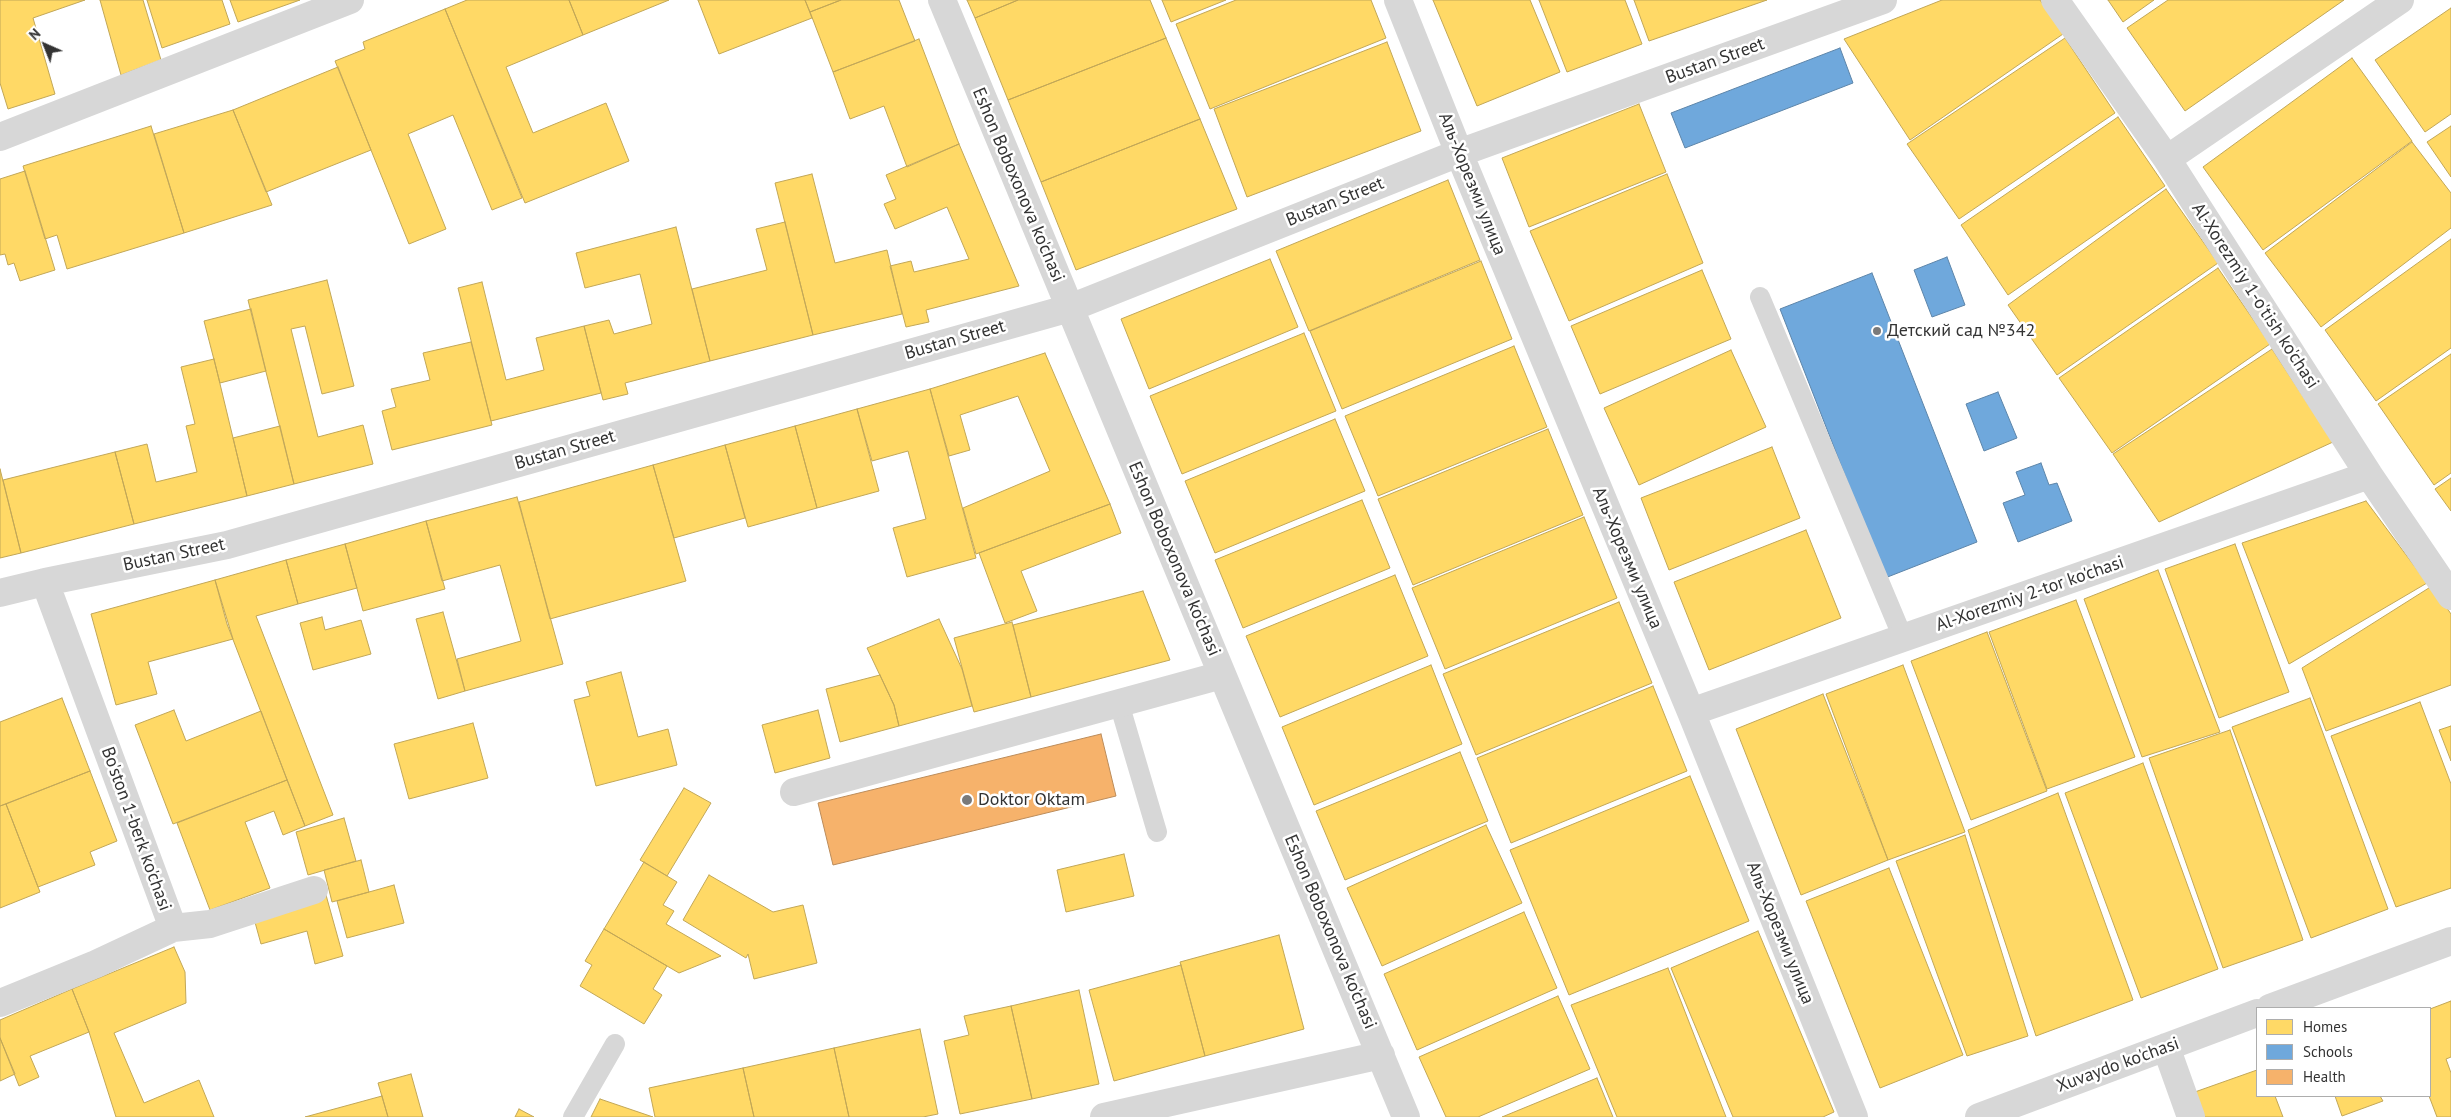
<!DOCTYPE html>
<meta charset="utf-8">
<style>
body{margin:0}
#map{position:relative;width:2451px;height:1117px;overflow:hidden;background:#fff;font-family:"PT Sans",sans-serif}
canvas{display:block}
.legend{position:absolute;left:2256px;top:1007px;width:175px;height:90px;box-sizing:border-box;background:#fff;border:1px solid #adadad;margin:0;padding:6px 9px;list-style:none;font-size:15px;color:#333}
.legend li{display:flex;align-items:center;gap:10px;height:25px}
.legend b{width:25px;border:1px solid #adadad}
.north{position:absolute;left:20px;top:20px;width:50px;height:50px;-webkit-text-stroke:4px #fff;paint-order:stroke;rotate:316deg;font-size:14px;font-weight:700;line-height:20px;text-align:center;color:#333}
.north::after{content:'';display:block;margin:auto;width:18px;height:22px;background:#333;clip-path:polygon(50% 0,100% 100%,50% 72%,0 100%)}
</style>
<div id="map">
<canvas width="2451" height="1117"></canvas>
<ul class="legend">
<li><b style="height:14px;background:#ffd966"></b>Homes</li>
<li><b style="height:14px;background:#6fa8dc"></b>Schools</li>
<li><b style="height:14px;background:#f6b26b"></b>Health</li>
</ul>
<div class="north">N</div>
</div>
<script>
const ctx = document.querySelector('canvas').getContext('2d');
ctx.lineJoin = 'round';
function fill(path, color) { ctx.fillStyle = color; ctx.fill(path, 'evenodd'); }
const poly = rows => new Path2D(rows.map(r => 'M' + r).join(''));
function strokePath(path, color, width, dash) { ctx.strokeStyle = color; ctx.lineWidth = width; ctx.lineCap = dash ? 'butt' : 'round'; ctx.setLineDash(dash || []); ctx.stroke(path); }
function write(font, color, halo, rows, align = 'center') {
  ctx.font = font + ' "PT Sans",sans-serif'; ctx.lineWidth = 5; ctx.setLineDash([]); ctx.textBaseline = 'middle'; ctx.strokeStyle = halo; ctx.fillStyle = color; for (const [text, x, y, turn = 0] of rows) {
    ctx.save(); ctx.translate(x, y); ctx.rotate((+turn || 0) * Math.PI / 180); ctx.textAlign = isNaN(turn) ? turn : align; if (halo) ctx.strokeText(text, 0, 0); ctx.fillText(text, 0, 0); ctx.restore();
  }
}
const homes = poly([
 [0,0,85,0,33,18,55,94,8,109,0,83,0,0],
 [100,0,143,0,161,60,121,75,100,0],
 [147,0,222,0,230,24,162,48,147,0],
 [230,0,300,0,238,22,230,0],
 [467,0,569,0,583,35,506,67,533,133,606,103,629,161,525,203,445,9,467,0],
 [569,0,669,0,583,35,569,0],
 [698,0,805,0,812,18,719,54,698,0],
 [805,0,841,0,810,12,805,0],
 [841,0,899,0,915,41,833,72,810,12,841,0],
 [967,0,1018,0,975,18,967,0],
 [1018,0,1150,0,1166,38,1008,100,975,18,1018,0],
 [1162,0,1226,0,1171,22,1162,0],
 [1236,0,1371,0,1386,38,1210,109,1176,24,1236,0],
 [1433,0,1530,0,1560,72,1477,106,1433,0],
 [1539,0,1625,0,1642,44,1567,72,1539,0],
 [1634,0,1767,0,1649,41,1634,0],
 [1942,0,2040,0,2063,34,1910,140,1844,39,1942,0],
 [2108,0,2154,0,2123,22,2108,0],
 [2168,0,2344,0,2185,111,2127,28,2168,0],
 [2451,8,2451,114,2425,132,2375,60,2451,8],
 [445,9,522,198,492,210,453,115,408,134,446,229,409,244,335,61,365,49,363,42,445,9],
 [1166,38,1200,119,1041,182,1008,100,1166,38],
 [2065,38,2115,113,1959,219,1907,144,2065,38],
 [919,39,959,144,907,167,884,106,850,119,833,72,919,39],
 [1387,42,1421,131,1247,197,1214,109,1387,42],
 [2352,58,2412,141,2263,250,2203,167,2352,58],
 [338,67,371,150,266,192,233,110,338,67],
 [1639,104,1666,172,1529,227,1502,158,1639,104],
 [233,110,272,205,184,233,154,134,233,110],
 [2118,117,2165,186,2008,295,1961,225,2118,117],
 [1200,119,1237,209,1076,270,1041,182,1200,119],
 [151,126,184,233,67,269,57,235,45,239,23,166,151,126],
 [2451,126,2451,177,2427,142,2451,126],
 [2412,142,2451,193,2451,228,2321,327,2265,253,2412,142],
 [959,144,1019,286,926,310,929,322,906,327,890,266,911,261,914,272,969,259,947,207,895,229,884,204,896,199,886,175,959,144],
 [25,171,55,270,20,281,14,263,8,265,5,254,0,255,0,179,25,171],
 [812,174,835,263,887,250,902,314,813,335,775,183,812,174],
 [1667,174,1703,263,1569,321,1530,231,1667,174],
 [1448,180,1480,260,1309,331,1276,251,1448,180],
 [2166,189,2218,263,2057,375,2008,305,2166,189],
 [785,222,813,335,710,361,692,289,767,270,756,229,785,222],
 [676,227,710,361,625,383,628,394,603,400,584,326,609,320,614,334,652,324,640,274,585,288,576,253,676,227],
 [2451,239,2451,348,2376,401,2325,330,2451,239],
 [1270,259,1298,327,1149,389,1121,319,1270,259],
 [1481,261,1512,339,1342,409,1310,331,1481,261],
 [2218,268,2270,344,2112,453,2059,378,2218,268],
 [1702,270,1731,339,1600,394,1571,326,1702,270],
 [327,280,354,386,322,394,305,326,291,329,318,437,363,425,373,464,294,484,248,300,327,280],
 [482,282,506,380,544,370,536,338,584,326,601,393,491,421,458,288,482,282],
 [251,309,266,371,220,383,204,321,251,309],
 [1304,333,1336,411,1182,474,1150,396,1304,333],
 [471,342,492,425,392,450,382,411,396,407,391,389,430,380,423,353,471,342],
 [1514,346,1547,427,1378,496,1345,416,1514,346],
 [2272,349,2333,442,2159,522,2113,454,2272,349],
 [1731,350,1766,427,1639,485,1604,408,1731,350],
 [1045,353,1110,504,976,554,963,508,1050,471,1018,396,960,415,970,450,949,456,930,389,1045,353],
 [2451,354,2451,473,2434,485,2378,404,2451,354],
 [214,359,247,496,134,524,115,452,147,444,156,482,197,472,186,426,195,424,181,367,214,359],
 [930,389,976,558,907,577,893,528,926,519,908,451,872,461,857,409,930,389],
 [857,409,879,491,817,508,795,426,857,409],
 [1335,419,1365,491,1215,553,1185,481,1335,419],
 [280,426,294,484,247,496,233,438,280,426],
 [795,426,817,508,748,527,725,445,795,426],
 [1548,429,1583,515,1413,585,1378,499,1548,429],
 [725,445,745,518,674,538,653,465,725,445],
 [1772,447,1800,518,1669,570,1641,498,1772,447],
 [115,452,134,524,21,553,3,480,115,452],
 [653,465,686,581,550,619,519,502,653,465],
 [0,469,21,553,0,558,0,469],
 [2451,478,2451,511,2435,489,2451,478],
 [517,497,563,664,465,691,457,659,521,641,500,565,442,581,426,521,517,497],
 [1362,500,1390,568,1243,628,1215,560,1362,500],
 [2366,501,2427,583,2289,664,2242,543,2366,501],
 [1110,504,1121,533,1021,571,1037,611,1005,623,979,553,1110,504],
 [1584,517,1617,598,1445,669,1412,588,1584,517],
 [426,521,445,589,363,611,345,544,426,521],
 [1806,530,1841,618,1709,670,1674,582,1806,530],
 [345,544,357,588,298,604,286,560,345,544],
 [2235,544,2289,692,2219,718,2165,569,2235,544],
 [286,560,298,604,256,616,333,815,305,826,227,624,215,580,286,560],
 [2158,570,2220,732,2142,757,2084,599,2158,570],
 [1395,575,1428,656,1280,717,1246,636,1395,575],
 [215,580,233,639,148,662,157,694,116,705,91,614,215,580],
 [2432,586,2451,614,2451,685,2326,731,2302,668,2432,586],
 [1143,591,1170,660,1031,697,1013,625,1143,591],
 [2076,600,2135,757,2047,789,1989,632,2076,600],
 [1619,602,1652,683,1476,755,1443,674,1619,602],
 [443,612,465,691,438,699,416,619,443,612],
 [322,617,325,630,361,620,371,654,313,670,300,623,322,617],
 [939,619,962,669,972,706,899,726,894,705,867,648,939,619],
 [1012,622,1031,697,974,712,954,638,1012,622],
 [1987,632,2047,791,1971,820,1911,661,1987,632],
 [1431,665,1462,744,1314,805,1282,727,1431,665],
 [1903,665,1965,832,1888,860,1826,694,1903,665],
 [621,672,638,737,668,729,677,765,596,786,574,700,590,696,586,682,621,672],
 [880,675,894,705,899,726,840,742,826,689,880,675],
 [1653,686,1687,771,1511,843,1477,758,1653,686],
 [1823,694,1888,860,1801,895,1736,729,1823,694],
 [62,698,90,771,0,806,0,722,62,698],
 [2310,698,2388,909,2311,938,2232,727,2310,698],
 [2420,702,2451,784,2451,888,2396,907,2331,736,2420,702],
 [174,710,186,741,261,711,287,780,173,824,135,725,174,710],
 [818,710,830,758,775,773,762,725,818,710],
 [473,723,488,778,409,799,394,744,473,723],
 [2451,726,2451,761,2439,730,2451,726],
 [2230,730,2303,940,2223,968,2149,758,2230,730],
 [1460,752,1488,821,1345,880,1316,811,1460,752],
 [2143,763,2218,969,2141,998,2065,793,2143,763],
 [90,771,117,841,90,852,95,865,38,887,6,804,90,771],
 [1690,776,1749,921,1569,995,1510,850,1690,776],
 [287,780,305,826,283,835,274,811,245,822,270,888,210,910,177,823,287,780],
 [684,788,711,803,667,876,640,860,684,788],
 [2058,793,2133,1000,2036,1036,1968,830,2058,793],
 [6,804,40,892,0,908,0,806,6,804],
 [344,818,356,861,308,875,296,832,344,818],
 [1486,825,1522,903,1382,966,1347,888,1486,825],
 [1965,835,2028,1036,1967,1056,1896,861,1965,835],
 [1124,854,1134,896,1066,912,1057,870,1124,854],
 [361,860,369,892,332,902,324,870,361,860],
 [644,862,677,882,663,905,674,911,666,924,721,956,679,973,604,929,644,862],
 [1889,868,1963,1055,1880,1088,1806,901,1889,868],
 [709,875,773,912,803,905,817,963,754,979,748,954,746,958,683,920,709,875],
 [394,885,404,923,347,938,337,901,394,885],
 [326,895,343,956,315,964,307,931,261,944,253,915,326,895],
 [1524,912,1557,988,1417,1050,1384,974,1524,912],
 [604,929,667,966,653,989,662,995,644,1024,580,986,592,965,585,961,604,929],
 [1758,931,1834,1112,1823,1117,1733,1117,1671,968,1758,931],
 [1279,935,1304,1029,1205,1056,1180,962,1279,935],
 [174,947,185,972,186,1003,114,1033,144,1103,199,1080,214,1117,116,1117,89,1032,72,989,174,947],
 [1181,965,1205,1056,1114,1081,1089,990,1181,965],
 [1668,968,1726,1117,1617,1117,1571,1005,1668,968],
 [72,989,89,1032,30,1056,39,1077,19,1086,0,1038,0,1020,72,989],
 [1079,990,1099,1084,1032,1099,1011,1006,1079,990],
 [1558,996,1590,1069,1478,1117,1446,1117,1419,1057,1558,996],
 [2451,1001,2451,1057,2446,1059,2451,1073,2451,1117,2437,1117,2429,1096,2430,1009,2451,1001],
 [1011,1006,1032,1099,960,1114,944,1041,969,1035,964,1016,1011,1006],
 [920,1029,938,1114,923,1117,849,1117,834,1048,920,1029],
 [0,1038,15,1074,0,1081,0,1038],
 [834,1048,849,1117,754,1117,743,1068,834,1048],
 [743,1068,754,1117,655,1117,649,1088,743,1068],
 [2257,1070,2257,1096,2275,1096,2283,1117,2201,1117,2192,1093,2257,1070],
 [411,1074,423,1117,388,1117,378,1083,411,1074],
 [1597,1078,1613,1117,1502,1117,1597,1078],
 [382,1096,388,1117,305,1117,382,1096],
 [2335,1096,2380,1096,2383,1101,2342,1116,2335,1096],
 [600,1099,653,1117,591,1117,600,1099],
 [519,1109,534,1117,515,1117,519,1109]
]);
const schools = poly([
 [1840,48,1853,83,1685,148,1671,113,1840,48],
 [1947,257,1965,305,1932,317,1914,270,1947,257],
 [1872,273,1977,542,1885,578,1780,309,1872,273],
 [1998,392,2017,438,1984,451,1966,404,1998,392],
 [2041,463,2049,485,2057,483,2072,521,2018,542,2003,503,2025,495,2016,472,2041,463]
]);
const health = poly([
 [1101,734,1116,796,833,865,818,803,1101,734]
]);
const service = poly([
 [1760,297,1903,638],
 [1119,703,1157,832],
 [573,1117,615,1044]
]);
const minor = poly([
 [942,0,1406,1117],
 [1398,0,1459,153,1691,712,1854,1117],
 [2055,0,2167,159,2369,475,2451,596],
 [0,137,350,0],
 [2167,159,2400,0],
 [0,593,45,582,227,545,1070,308,1459,153,1883,0],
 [1691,712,2369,475],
 [794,792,1222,675],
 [173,928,210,924,314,890],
 [0,1003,96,964,173,928,45,582],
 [2270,1008,2451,941],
 [2166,1047,2191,1117],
 [1104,1117,1381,1055],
 [1979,1117,2257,1013]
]);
const markers = [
 [1877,331,5,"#7a7a7a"],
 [967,800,6,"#7a7a7a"]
];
const streetNames = [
 ["Bustаn Street",1715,61,-20],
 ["Аль-Хорезми улица",1472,184,68],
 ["Eshon Boboxonova ko'chasi",1018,185,67],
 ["Bustаn Street",1335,202,-22],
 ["Al-Xorezmiy 1-o'tish ko'chasi",2255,296,57],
 ["Bustаn Street",955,340,-16],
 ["Bustаn Street",565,450,-16],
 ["Bustаn Street",174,555,-12],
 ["Аль-Хорезми улица",1627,558,67],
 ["Eshon Boboxonova ko'chasi",1174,559,67],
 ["Al-Xorezmiy 2-tor ko'chasi",2030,594,-19],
 ["Bo'ston 1-berk ko'chasi",136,829,70],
 ["Eshon Boboxonova ko'chasi",1330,932,67],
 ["Аль-Хорезми улица",1780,933,68],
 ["Xuvaydo ko'chasi",2118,1065,-20]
];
const poiNames = [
 ["Детский сад №342",1887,331],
 ["Doktor Oktam",978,800]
];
fill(homes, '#ffd966');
strokePath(homes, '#c2a757', 1);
fill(schools, '#6fa8dc');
strokePath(schools, '#5d85a9', 1);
fill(health, '#f6b26b');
strokePath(health, '#bc8c5a', 1);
strokePath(service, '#d7d7d7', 20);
strokePath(minor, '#d7d7d7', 28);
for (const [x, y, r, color] of markers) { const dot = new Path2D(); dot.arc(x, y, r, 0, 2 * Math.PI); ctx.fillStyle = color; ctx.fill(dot); strokePath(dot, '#fff', 2); }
write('18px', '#333', '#fff', streetNames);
write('18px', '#333', '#fff', poiNames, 'left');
</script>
